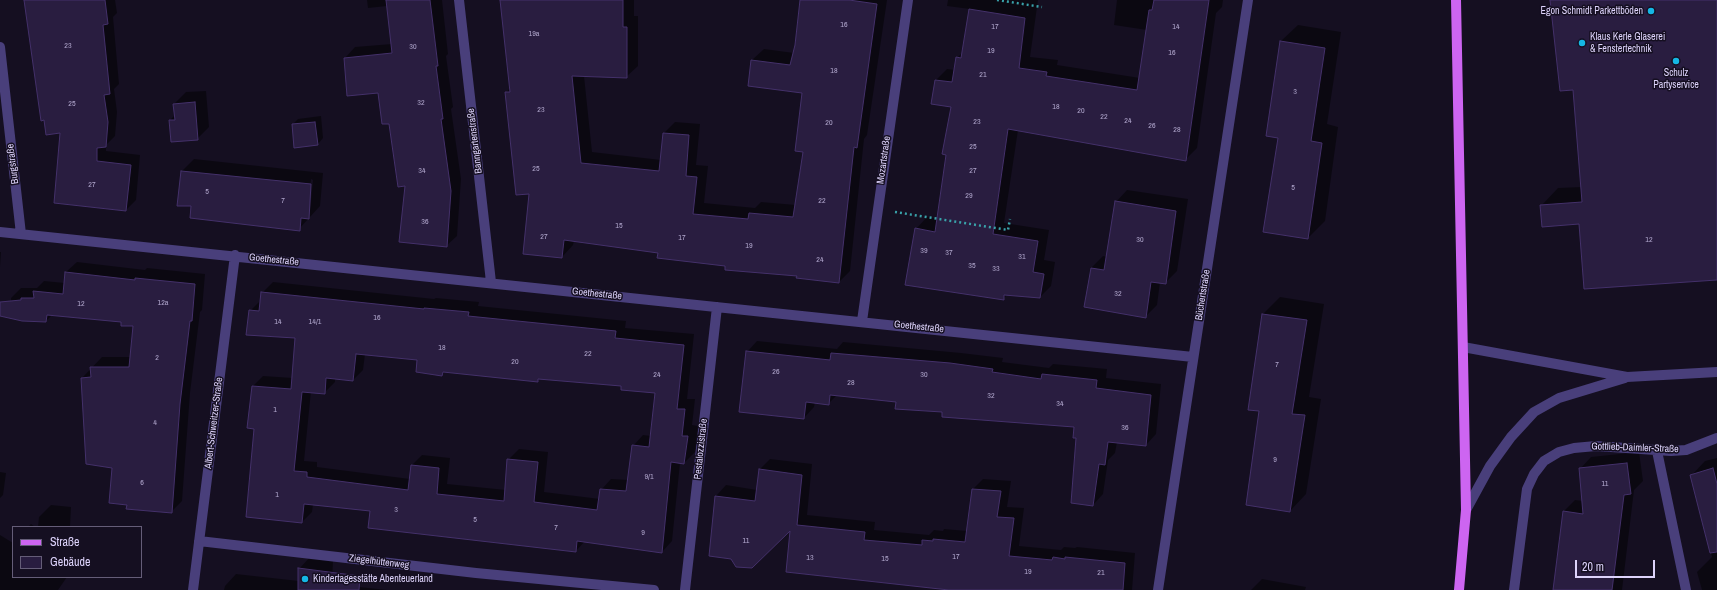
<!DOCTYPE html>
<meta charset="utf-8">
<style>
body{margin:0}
#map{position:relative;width:1717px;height:590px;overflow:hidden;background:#150f21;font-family:"Archivo Narrow",sans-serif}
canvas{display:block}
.legend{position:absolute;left:12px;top:526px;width:130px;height:52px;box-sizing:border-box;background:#150f21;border:1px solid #655d78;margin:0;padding:5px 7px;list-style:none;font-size:12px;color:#ddd3fb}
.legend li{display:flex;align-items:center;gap:8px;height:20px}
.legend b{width:20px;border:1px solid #655d78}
.scale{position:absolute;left:1575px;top:560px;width:80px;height:18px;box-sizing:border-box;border:2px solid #ddd3fb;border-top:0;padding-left:5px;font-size:12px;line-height:14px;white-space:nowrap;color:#ddd3fb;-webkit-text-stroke:3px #150f21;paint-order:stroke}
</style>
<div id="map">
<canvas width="1717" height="590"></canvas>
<ul class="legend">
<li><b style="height:5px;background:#cd65f1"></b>Straße</li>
<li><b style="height:11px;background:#291d40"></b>Gebäude</li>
</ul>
<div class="scale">20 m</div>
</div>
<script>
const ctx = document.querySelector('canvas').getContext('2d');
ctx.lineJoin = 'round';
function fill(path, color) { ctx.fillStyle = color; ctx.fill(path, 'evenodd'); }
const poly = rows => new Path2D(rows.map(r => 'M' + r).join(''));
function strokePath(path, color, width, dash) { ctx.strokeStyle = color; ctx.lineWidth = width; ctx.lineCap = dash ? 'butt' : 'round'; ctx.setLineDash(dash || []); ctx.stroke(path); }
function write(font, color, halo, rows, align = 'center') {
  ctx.font = font + ' "Archivo Narrow",sans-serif'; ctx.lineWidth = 3; ctx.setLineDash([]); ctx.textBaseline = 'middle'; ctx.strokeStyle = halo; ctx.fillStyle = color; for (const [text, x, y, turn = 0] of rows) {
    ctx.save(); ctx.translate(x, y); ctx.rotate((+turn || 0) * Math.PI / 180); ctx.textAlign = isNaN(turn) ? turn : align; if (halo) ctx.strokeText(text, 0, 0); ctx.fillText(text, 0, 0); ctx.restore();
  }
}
const shadow = poly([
 [26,0,115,0,117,13,113,17,119,84,114,89,117,112,115,136,106,145,106,151,140,155,136,200,126,210,61,132],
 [367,0,442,0,448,54,446,56,453,107,451,109,461,179,457,236,446,246,406,185,390,123,379,91,345,58,355,47,392,44,387,6,368,8],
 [501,0,634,0,634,16,638,16,638,66,626,77,584,76,592,152,661,160,664,133,675,122,700,124,696,165,708,166,704,203,755,208,761,202,796,205,804,151,803,93,749,85,752,60,764,49,794,53,802,0,887,0,867,135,864,139,850,271,839,282,797,278,798,275,726,265,659,252,574,241,573,245,562,257,530,192,506,93,510,88],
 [948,0,1038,0,1030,57,1058,60,1057,65,1140,78,1147,30,1114,25,1117,0,1223,0,1222,7,1216,13,1197,148,1185,160,1018,130,1004,223,1049,230,1044,260,1055,262,1051,286,1040,297,1008,294,1003,299,916,229,927,217,938,219,947,154,952,106,936,80,947,69,955,70,957,58,962,53,970,9,947,6],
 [1551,0,1717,0,1717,279,1541,206,1558,188,1582,187,1574,88],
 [1298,25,1341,32,1327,124,1338,127,1325,221,1308,238,1279,137,1281,41],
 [206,91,209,127,197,139,170,120,175,115,174,104,186,92],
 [321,116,323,138,318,144,293,124,298,119],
 [194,159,323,173,320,206,299,229,192,206,182,171],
 [311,179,313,180,310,211,308,213],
 [1127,190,1188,199,1177,271,1165,283,1160,282,1157,305,1145,317,1091,268,1103,256,1107,257,1116,202],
 [0,252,1,252,0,267],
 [77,262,145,270,147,268,205,274,202,310,200,312,190,393,182,501,171,512,128,504,82,378,102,357,131,357,134,325,122,321,52,315,46,321,12,318,11,298,21,288,37,288,44,281,65,283,66,272],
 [273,282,434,299,436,298,479,302,478,306,626,321,625,328,694,334,687,399,695,399,692,425,698,426,695,452,684,463,680,463,672,541,662,552,585,541,576,551,371,510,313,504,312,512,302,522,255,428,248,427,253,386,263,376,293,378,296,337,250,311,261,300,262,293],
 [365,354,418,359,442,375,445,372,538,381,541,378,623,385,656,392,651,436,643,435,633,446,629,480,611,479,601,490,600,499,544,492,548,452,519,449,508,460,506,490,447,484,450,458,422,455,412,465,410,479,317,467,317,462,304,461,311,391,324,393,335,382,335,378,353,380,363,370],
 [1280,297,1324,304,1309,397,1321,399,1306,494,1290,511,1260,411,1249,409,1263,314],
 [757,341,837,349,843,342,961,353,1003,358,1002,362,1049,368,1053,364,1107,369,1106,378,1161,384,1156,434,1146,445,1117,442,1115,453,1108,460,1103,494,1093,505,1075,426,943,411,897,401,837,395,828,404,815,402,814,407,804,418,747,352],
 [1639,452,1643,481,1634,490,1622,590,1554,590,1563,512,1575,500,1583,501,1580,469,1591,457],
 [1717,458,1717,590,1702,590,1697,572,1712,557,1691,476,1705,461],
 [770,459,812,464,807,515,875,522,874,530,929,535,934,530,943,531,944,529,967,531,973,489,983,479,1011,481,1007,507,1024,508,1019,546,1061,550,1064,547,1075,548,1077,547,1135,553,1132,590,952,590,792,529,732,558,710,555,716,496,726,485,757,490,760,469],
 [0,472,6,473,3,495,0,498],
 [51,505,71,507,70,527,38,527,39,517],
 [31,524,35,527,28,527],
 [0,535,13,543,13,577,67,577,58,590,0,590],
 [310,557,333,560,332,584,387,590,224,590,225,586,236,574,299,581,299,569],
 [1262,579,1306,587,1305,590,1251,590]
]);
const building = poly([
 [24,0,105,0,108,24,103,25,110,94,104,95,108,122,106,147,97,148,97,161,131,165,126,211,54,203,60,133,46,135,44,120,41,121,24,0],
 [386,0,430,0,438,66,436,66,443,119,441,119,451,191,447,247,399,242,405,186,398,187,389,124,382,124,378,93,347,96,344,58,392,53,386,0],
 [500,0,623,0,623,27,627,27,627,78,572,76,581,163,659,171,663,133,689,135,686,176,697,177,693,214,748,219,749,213,793,217,803,152,795,151,802,93,748,86,751,60,790,65,795,45,800,0,849,0,877,4,857,148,854,147,839,283,796,278,797,276,725,270,725,266,657,258,658,253,564,240,562,258,523,254,529,194,516,195,505,92,510,92,500,0],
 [1154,0,1209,0,1186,161,1008,129,993,234,1038,241,1033,272,1044,274,1040,298,1004,295,1004,300,905,285,915,228,935,232,946,155,942,154,951,107,931,104,935,80,952,82,956,57,961,58,969,9,1025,18,1019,68,1047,72,1046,76,1137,90,1149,10,1152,10,1154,0],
 [1550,0,1717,0,1717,280,1584,289,1579,224,1542,227,1540,205,1582,202,1573,90,1560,91,1550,0],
 [1280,41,1325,48,1311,141,1322,143,1308,239,1263,232,1278,138,1266,136,1280,41],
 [195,102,198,140,171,142,169,120,175,120,173,104,195,102],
 [315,122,318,145,294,148,292,124,315,122],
 [181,171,311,184,309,219,301,218,300,231,190,218,191,206,177,206,181,171],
 [1115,201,1176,211,1166,284,1151,282,1146,318,1084,307,1091,268,1104,270,1115,201],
 [65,272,135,280,135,278,195,284,192,321,190,321,180,404,172,513,126,509,127,505,109,503,112,468,86,464,81,378,91,377,90,367,129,367,133,326,121,326,121,322,47,315,46,322,22,321,0,316,0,302,21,300,21,298,34,298,33,291,63,294,65,272],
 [261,292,424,309,424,308,469,312,468,316,616,331,615,338,684,345,677,409,685,409,682,436,688,436,684,464,671,462,662,553,577,541,576,552,368,528,370,511,304,504,302,523,246,517,254,429,247,428,252,386,291,389,295,338,246,335,249,310,259,311,261,292],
 [356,354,417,360,416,372,442,376,443,372,538,382,538,379,621,386,621,390,655,393,649,447,632,445,626,491,600,489,597,510,534,502,538,462,507,459,504,501,437,494,439,468,411,465,408,490,307,477,307,472,294,471,302,392,325,394,326,378,353,381,356,354],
 [1262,314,1307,320,1292,414,1305,415,1290,512,1246,505,1259,411,1248,410,1262,314],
 [746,351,830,360,831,353,950,363,993,369,992,372,1041,379,1042,374,1097,380,1096,388,1151,395,1146,446,1108,442,1105,465,1099,464,1093,506,1071,503,1076,438,1073,438,1074,427,942,417,942,412,895,409,896,402,830,395,829,405,806,402,804,419,739,412,746,351],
 [1627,463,1631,494,1624,495,1612,590,1553,590,1563,511,1583,514,1579,468,1627,463],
 [1713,468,1717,484,1717,552,1710,553,1690,475,1713,468],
 [759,469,802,475,797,525,865,532,864,540,922,545,922,540,933,541,933,539,965,542,972,489,1001,491,997,517,1014,518,1009,556,1052,560,1053,557,1065,559,1065,557,1125,563,1123,590,949,590,786,572,790,531,752,568,736,567,731,559,709,556,715,496,755,501,759,469],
 [298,568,360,576,359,590,298,590,298,568]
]);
const path = poly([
 [997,0,1042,7],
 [895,212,1008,230,1010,219]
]);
const minor = poly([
 [459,0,491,282],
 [0,47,21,234],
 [0,232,1193,357],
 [862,321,908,0],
 [1463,347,1627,377,1717,372],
 [1657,451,1686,590],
 [1466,510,1490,466,1511,437,1534,412,1559,398,1625,378],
 [199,541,476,573,654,590],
 [193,590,235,255],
 [685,590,717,307],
 [1158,590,1248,0],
 [1514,590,1527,489,1534,474,1544,461,1559,452,1574,448,1596,446,1671,451,1686,450,1717,438]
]);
const major = poly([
 [1456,0,1466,510,1459,590]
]);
const markers = [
 [1651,11,4,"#15b7e5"],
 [1582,43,4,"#15b7e5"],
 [1676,61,4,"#15b7e5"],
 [305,579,4,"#15b7e5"]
];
const numberNames = [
 ["16",844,25],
 ["17",995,27],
 ["14",1176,27],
 ["19a",534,34],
 ["23",68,46],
 ["30",413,47],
 ["19",991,51],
 ["16",1172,53],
 ["18",834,71],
 ["21",983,75],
 ["3",1295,92],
 ["32",421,103],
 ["25",72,104],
 ["18",1056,107],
 ["23",541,110],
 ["20",1081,111],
 ["22",1104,117],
 ["24",1128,121],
 ["23",977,122],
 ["20",829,123],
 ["26",1152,126],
 ["28",1177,130],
 ["25",973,147],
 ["25",536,169],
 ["34",422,171],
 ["27",973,171],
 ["27",92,185],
 ["5",1293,188],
 ["5",207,192],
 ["29",969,196],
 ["7",283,201],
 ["22",822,201],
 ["36",425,222],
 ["15",619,226],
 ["27",544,237],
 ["17",682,238],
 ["30",1140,240],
 ["12",1649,240],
 ["19",749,246],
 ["39",924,251],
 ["37",949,253],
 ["31",1022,257],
 ["24",820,260],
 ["35",972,266],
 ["33",996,269],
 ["32",1118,294],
 ["12a",163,303],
 ["12",81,304],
 ["16",377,318],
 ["14",278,322],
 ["14/1",315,322],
 ["18",442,348],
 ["22",588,354],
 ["2",157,358],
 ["20",515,362],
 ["7",1277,365],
 ["26",776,372],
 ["24",657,375],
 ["30",924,375],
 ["28",851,383],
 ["32",991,396],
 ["34",1060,404],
 ["1",275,410],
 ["4",155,423],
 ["36",1125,428],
 ["9",1275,460],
 ["9/1",649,477],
 ["6",142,483],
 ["11",1605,484],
 ["1",277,495],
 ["3",396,510],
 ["5",475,520],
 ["7",556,528],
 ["9",643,533],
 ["11",746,541],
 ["17",956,557],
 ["13",810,558],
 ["15",885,559],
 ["19",1028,572],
 ["21",1101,573]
];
const poiNames = [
 ["Egon Schmidt Parkettböden",1643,11,"right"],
 ["Klaus Kerle Glaserei",1590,37],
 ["& Fenstertechnik",1590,49],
 ["Schulz",1676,73,"center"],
 ["Partyservice",1676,85,"center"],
 ["Kindertagesstätte Abenteuerland",313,579]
];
const streetNames = [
 ["Banngartenstraße",475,141,-97],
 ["Mozartstraße",884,160,-82],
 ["Burgstraße",13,164,-97],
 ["Goethestraße",274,260,6],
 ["Goethestraße",597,294,6],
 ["Büchertstraße",1203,295,-81],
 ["Goethestraße",919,327,6],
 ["Albert-Schweitzer-Straße",214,423,-83],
 ["Gottlieb-Daimler-Straße",1635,448,2],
 ["Pestalozzistraße",701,449,-84],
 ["Ziegelhüttenweg",379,562,7]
];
fill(shadow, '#0007');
fill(building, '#291d40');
strokePath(building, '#44316a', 1);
strokePath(path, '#39a2a9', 2.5, [2, 3]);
strokePath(minor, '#493f7b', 10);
strokePath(major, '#cd65f1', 10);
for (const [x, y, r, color] of markers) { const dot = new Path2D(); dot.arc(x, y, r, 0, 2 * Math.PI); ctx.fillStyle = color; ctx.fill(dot); strokePath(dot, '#150f21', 1.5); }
write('8px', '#b0a6cc', null, numberNames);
write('10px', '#ddd3fb', '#150f21', poiNames, 'left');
write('10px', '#ddd3fb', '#150f21', streetNames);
</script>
